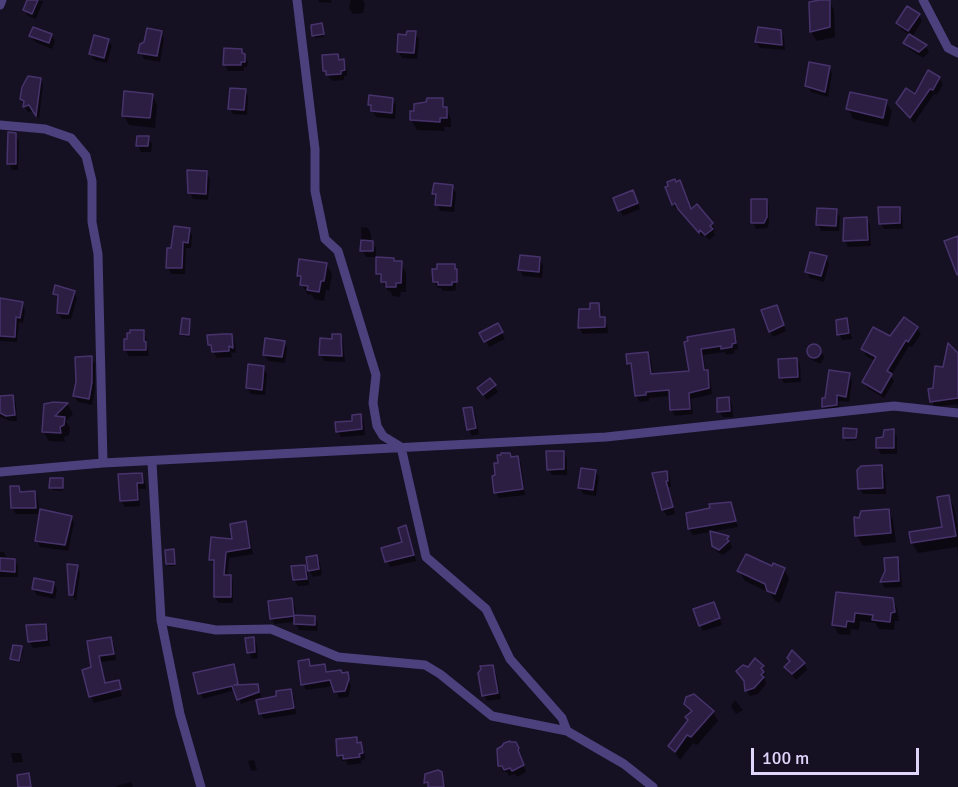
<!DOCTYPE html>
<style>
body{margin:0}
#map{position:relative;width:958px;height:787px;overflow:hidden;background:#161023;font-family:Signika,sans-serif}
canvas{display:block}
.scale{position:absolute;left:751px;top:748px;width:168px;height:27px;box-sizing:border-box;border:3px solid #e0d6fb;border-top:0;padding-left:8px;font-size:18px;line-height:21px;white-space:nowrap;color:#e0d6fb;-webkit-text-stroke:4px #161023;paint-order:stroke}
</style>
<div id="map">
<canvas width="958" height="787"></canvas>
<div class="scale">100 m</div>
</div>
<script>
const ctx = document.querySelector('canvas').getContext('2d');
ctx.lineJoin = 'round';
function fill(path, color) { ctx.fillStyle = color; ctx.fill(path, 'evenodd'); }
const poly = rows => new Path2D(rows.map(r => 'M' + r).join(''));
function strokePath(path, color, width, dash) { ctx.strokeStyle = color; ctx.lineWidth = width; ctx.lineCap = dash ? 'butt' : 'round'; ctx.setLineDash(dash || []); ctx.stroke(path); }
const shadow = poly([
 [28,0,43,1,36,19,28,16,24,9],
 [318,0,331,0,332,3,319,2],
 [351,0,363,0,365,4,363,13,353,14,349,8],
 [829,0,834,10,835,37,817,41,811,32,811,3],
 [919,15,922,21,912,37,926,46,929,52,923,58,909,49,905,43,910,35,901,29,898,23],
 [322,25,324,37,315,38,314,35],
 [780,31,784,37,785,50,760,48,756,42],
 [161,32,164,39,160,62,144,59,140,52],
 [415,33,419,39,417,59,402,58,398,51,408,36],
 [51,35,55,41,52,49,35,42,31,36],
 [108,40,112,46,107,63,94,60,90,53],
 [241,50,248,62,247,67,244,67,244,71,228,71,225,64],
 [338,56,347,67,347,76,344,76,344,80,332,81,324,70],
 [829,67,832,74,828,97,811,92,807,86],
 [939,78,943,84,937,95,934,94,914,123,902,109],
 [40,79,43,85,39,119,34,111,28,112,21,99],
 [245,90,248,96,247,115,233,114,230,108],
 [152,95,157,105,155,128,129,125,124,116],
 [392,99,396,105,395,119,376,117,369,104],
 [442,100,451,119,451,127,444,127,445,131,417,130,411,120],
 [886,102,892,111,888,127,853,119,848,109],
 [15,135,19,141,18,170,12,170,9,163],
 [148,138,152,144,151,152,141,152,138,146],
 [206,172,210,179,208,200,193,199,190,192],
 [676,183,692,211,712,224,715,230,713,232,715,235,709,240,703,234,703,237,679,209,677,210,673,204],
 [452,187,456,193,454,212,440,211,434,194],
 [636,198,640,209,623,216,620,210],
 [766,200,769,206,769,224,767,228,756,229,753,222],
 [899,209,902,215,903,229,884,229,880,223],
 [836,211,840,217,839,231,821,231,818,224],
 [866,219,870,225,871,246,848,247,845,240],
 [361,227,368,228,371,234,371,242,376,248,376,257,366,257,362,250],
 [189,229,192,236,191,248,186,248,185,274,171,274,168,268,172,250],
 [539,258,543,265,542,278,523,276,520,270],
 [826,258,829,264,824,282,810,278,807,272],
 [394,263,401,263,406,273,406,292,401,292,400,297,393,296,390,291,388,291,378,274],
 [326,264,332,274,329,291,326,290,324,301,314,299,312,295,307,294,298,276],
 [454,265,457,271,456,269,456,288,455,291,443,291,441,288,438,288,434,282],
 [74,292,77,298,71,319,62,319,58,313,58,300,55,294],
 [0,300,22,303,25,310,23,323,19,322,17,342,0,341],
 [598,305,602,311,602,319,607,325,608,333,583,334,579,328,592,310],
 [777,307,786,331,773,337,770,331],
 [189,320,190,337,183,336,181,333],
 [846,320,849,326,852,339,842,340,839,334],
 [498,325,505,339,489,347,482,333],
 [917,328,921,334,912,347,909,346,891,376,894,381,884,398,867,388,864,382,876,361,866,356,863,349],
 [733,330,736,336,738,349,734,350,735,353,726,355,725,352,703,355,706,371,710,378,712,394,691,399,693,414,675,416,671,409,670,396,649,398,649,401,640,402,636,396,632,370,629,363,647,354,651,360,653,375,690,372,686,343],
 [143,331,146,337,149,356,129,356,125,350],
 [231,335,235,342,236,353,231,352,232,357,217,358,209,344],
 [340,336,343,342,345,362,324,361,321,355],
 [284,342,287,348,285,363,268,361,265,354],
 [813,346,818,347,824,357,822,362,820,364,812,360,809,354,810,348],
 [958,356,958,406,957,404,934,407,929,390,934,389,944,369],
 [91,358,95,364,95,389,92,405,78,402,74,396],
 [796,359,800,365,801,382,784,383,781,377],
 [263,368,267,374,265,395,251,394,247,388],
 [849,375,852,381,849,402,839,401,839,411,827,413,823,407],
 [490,380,498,392,487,400,483,394],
 [12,397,16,403,17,421,10,421,0,417,0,398],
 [729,399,732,405,733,417,723,417,719,411],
 [54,404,68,405,73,414,66,421,70,428,69,435,64,437,65,442,49,441,43,431],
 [471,408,475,414,479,434,472,436,469,429],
 [360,416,364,422,365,435,341,437,337,431,354,422],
 [844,430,856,430,857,440,846,441],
 [893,431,897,437,897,454,881,454,877,447,884,438],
 [563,452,567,458,567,475,552,475,548,469],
 [512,458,518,458,521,463,525,495,499,498,496,493],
 [881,467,885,473,886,494,863,494,859,488],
 [595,471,599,477,596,496,583,494,580,488],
 [666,472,670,478,671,487,668,487,675,514,667,516,663,510,654,474],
 [142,474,145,481,146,489,139,489,140,506,125,507,121,500],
 [62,480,63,491,52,490,51,488],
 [11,488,19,488,22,493,35,493,38,499,39,514,16,514,12,508],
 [949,497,954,507,958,530,958,556,957,547,918,553,912,543,910,533,943,528],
 [730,503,738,527,693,535,689,529],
 [888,510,893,520,896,542,863,546,857,536,855,519,860,520],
 [71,517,74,523,68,551,40,547,37,540],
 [245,523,248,529,253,554,229,558,227,576,230,576,233,582,233,603,219,603,215,597,215,566,210,559,234,541],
 [406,527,416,561,390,567,383,549,403,543],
 [728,537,732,548,723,555,717,552,713,546],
 [173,551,175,566,168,566,167,564],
 [0,552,4,552,8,560,15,560,18,566,18,577,0,577],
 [316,556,320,563,322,575,313,577,309,570],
 [897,558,900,565,902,587,885,588,881,582],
 [304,566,308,572,309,585,298,586,294,579],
 [77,567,80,573,76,601,71,594],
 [772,568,784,569,789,579,780,603,775,601,770,593,745,581,739,571],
 [53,583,57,589,55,599,37,595,33,589],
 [837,594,892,599,897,608,899,621,895,621,894,630,879,629,875,623,860,621,859,630,851,629,850,635,838,634,834,625],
 [291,600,295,606,296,616,314,617,318,624,317,631,299,630,295,622,275,624,271,618],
 [717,610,722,625,703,631,700,625],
 [45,626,49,632,50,646,33,648,29,641],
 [110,638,114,644,116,660,101,662,106,684,118,681,121,686,119,686,122,696,94,703,91,696,93,668,88,642],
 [253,638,257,645,258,658,252,659,249,653,247,639],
 [21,648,23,650,20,663,13,661,12,659],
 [308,661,311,667,324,666,328,673,347,674,351,686,348,697,339,698,334,686,306,690,303,684],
 [791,662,804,663,807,670,796,680,786,667],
 [233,665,239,687,257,685,261,697,241,704,235,690,203,699,195,674],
 [492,667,496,673,501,699,487,701,484,695],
 [762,667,766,673,764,675,766,684,758,694,750,696,746,690,746,683,738,672],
 [290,690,294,697,296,714,264,719,260,713,278,697],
 [735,700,743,710,736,714,731,706],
 [686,703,713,712,718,721,697,745,693,743,680,760,670,746,689,722,692,713],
 [356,739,364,750,365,759,361,760,362,763,348,765,346,761,342,761,339,755],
 [515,743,526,772,517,777,515,774,509,776,507,772,503,772,500,765],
 [11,753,21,753,23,762,13,763],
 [254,760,257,770,251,771,248,761],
 [441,773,446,787,428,787,426,783],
 [131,782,133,787,117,787,116,786]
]);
const building = poly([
 [27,0,38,0,32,14,23,10,27,0],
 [820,0,830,0,830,27,810,32,809,2,820,0],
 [907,6,920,14,908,31,896,23,907,6],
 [322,23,324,34,312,36,311,25,322,23],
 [33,27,52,34,49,43,29,36,33,27],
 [758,27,781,30,782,45,755,42,758,27],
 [147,28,162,31,157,56,138,53,140,44,144,42,147,28],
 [407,31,416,31,414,53,397,52,398,34,406,35,407,31],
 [909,34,927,45,919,52,903,43,909,34],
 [94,35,109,39,104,58,89,54,94,35],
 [224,48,242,49,242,53,245,54,245,62,241,62,241,65,223,65,224,48],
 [338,54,339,60,344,59,345,70,341,71,341,74,326,75,326,71,323,71,322,55,338,54],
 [809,62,830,66,825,92,805,86,809,62],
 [928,70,940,77,933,90,930,89,910,118,896,103,906,88,915,94,928,70],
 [28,76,41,78,36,116,29,105,23,107,24,101,20,99,22,87,28,76],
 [230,88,246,89,244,110,228,109,230,88],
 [124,91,153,94,150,118,122,116,124,91],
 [850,92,887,100,883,118,846,109,850,92],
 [369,95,393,98,392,113,371,111,371,105,368,105,369,95],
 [427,98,443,98,443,107,447,107,447,118,440,118,440,122,410,120,410,111,414,111,414,104,426,102,427,98],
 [8,132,16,133,16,164,7,164,8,132],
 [137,136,149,136,148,146,136,146,137,136],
 [187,170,207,171,206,194,188,193,187,170],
 [675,179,676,182,680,180,691,209,697,204,713,223,710,226,713,229,705,235,700,230,699,233,678,209,675,203,672,205,665,187,668,186,667,182,675,179],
 [434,183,453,185,451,206,435,205,436,194,432,194,434,183],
 [633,190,638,203,618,211,613,198,633,190],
 [751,199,767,199,767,217,764,223,751,223,751,199],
 [878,207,900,207,900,223,879,224,878,207],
 [817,208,837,209,836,226,816,225,817,208],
 [867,217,868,240,843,241,844,218,867,217],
 [174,226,190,228,188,243,183,242,182,268,166,268,167,248,171,248,174,226],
 [958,236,958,274,957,275,944,241,958,236],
 [361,240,373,241,373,251,360,251,361,240],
 [810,252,827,256,821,276,805,272,810,252],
 [520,255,540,257,539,272,518,270,520,255],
 [376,257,394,258,394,261,402,261,401,283,396,283,396,287,386,287,386,282,381,282,381,274,376,274,376,257],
 [299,259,327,263,324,281,321,281,319,292,307,290,308,286,300,285,301,276,297,276,299,259],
 [437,264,455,264,455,269,457,269,457,282,452,282,452,285,438,285,438,282,433,282,432,269,437,269,437,264],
 [55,285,75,291,68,314,57,313,58,295,53,294,55,285],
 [0,298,23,302,20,318,16,317,15,337,0,336,0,298],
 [590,303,599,303,600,317,605,317,605,327,578,328,579,309,590,309,590,303],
 [777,305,784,325,769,332,761,310,777,305],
 [904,317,918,327,908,342,906,340,887,371,892,374,881,393,862,382,876,357,861,349,873,327,890,336,904,317],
 [182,318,190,319,189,335,180,334,182,318],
 [847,318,849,333,837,335,836,320,847,318],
 [498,323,503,332,484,342,479,333,498,323],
 [734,329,736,343,732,344,732,347,721,349,721,346,701,349,704,370,708,370,709,388,689,393,690,409,670,410,669,390,646,392,646,395,635,396,631,363,627,364,626,354,648,352,651,374,689,371,684,342,688,341,687,337,734,329],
 [130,330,144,330,144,341,146,342,146,350,124,350,124,339,127,339,127,333,130,333,130,330],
 [224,334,232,334,233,348,229,346,229,351,212,352,211,345,208,345,207,335,224,334],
 [332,334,341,334,342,356,319,355,320,338,332,339,332,334],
 [265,338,285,341,282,357,263,355,265,338],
 [948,343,958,353,958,398,930,402,928,389,933,388,935,366,943,367,948,343],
 '807 351a7 7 0 1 1 14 0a7 7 0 1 1-14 0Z',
 [92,356,92,382,89,399,73,396,76,382,75,357,92,356],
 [797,358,798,377,779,378,778,359,797,358],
 [248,364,264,366,262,390,246,388,248,364],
 [829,370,850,373,846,397,837,395,837,405,822,407,822,398,825,398,829,370],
 [490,378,496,385,483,395,477,388,490,378],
 [13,395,15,415,6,416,0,413,0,396,13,395],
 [729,397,730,411,717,412,717,398,729,397],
 [54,402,68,403,55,416,65,417,64,425,60,427,61,433,42,432,44,404,54,402],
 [472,407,476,428,467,430,463,408,472,407],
 [361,414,362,429,336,432,335,422,352,421,352,415,361,414],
 [843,428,857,429,856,438,843,438,843,428],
 [894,429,894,448,876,448,876,438,883,437,884,430,894,429],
 [546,451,564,451,564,469,547,470,546,451],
 [501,453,510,453,511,457,518,456,523,489,494,493,492,476,495,475,494,463,498,463,497,455,501,455,501,453],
 [882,465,883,488,858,489,857,470,861,466,882,465],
 [581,468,596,470,593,490,578,488,581,468],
 [667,471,668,481,666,481,673,507,662,510,652,473,667,471],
 [142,473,143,483,137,483,138,500,120,501,118,474,142,473],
 [50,478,63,478,63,488,49,488,50,478],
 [10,486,19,486,20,492,35,491,36,508,11,508,10,486],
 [949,495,956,536,911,543,909,532,942,527,937,497,949,495],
 [731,502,736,521,688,529,686,513,710,508,709,504,731,502],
 [40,509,72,516,65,545,35,541,40,509],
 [889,509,891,533,855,536,854,517,859,518,861,511,889,509],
 [246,521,250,548,226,552,224,575,231,575,231,597,214,597,214,560,209,560,211,537,232,539,230,524,246,521],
 [406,525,414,555,385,562,381,548,402,542,398,528,406,525],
 [710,531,729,536,727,539,729,541,719,550,712,546,710,531],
 [174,549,175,564,166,564,165,550,174,549],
 [746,554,772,566,773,563,785,568,775,594,767,591,765,584,737,571,746,554],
 [317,555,319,569,308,571,306,557,317,555],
 [898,557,899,581,880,582,885,571,884,558,898,557],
 [0,558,15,559,15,572,0,571,0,558],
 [67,564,78,565,73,595,69,595,67,564],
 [305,565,307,579,293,580,291,566,305,565],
 [34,578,54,582,52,593,32,589,34,578],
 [836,592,893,598,895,612,891,613,890,622,872,620,873,615,855,613,854,622,847,621,846,627,832,625,836,592],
 [292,598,294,616,270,619,268,601,292,598],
 [714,602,720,618,699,626,693,609,714,602],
 [294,615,315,616,315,625,294,624,294,615],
 [46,624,47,640,28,642,26,625,46,624],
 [111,637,114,654,99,656,105,683,119,680,121,689,89,697,82,670,91,667,87,641,111,637],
 [254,637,255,652,247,653,245,638,254,637],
 [13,645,22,646,19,661,10,659,13,645],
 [792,650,805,663,792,674,784,667,790,661,787,658,792,650],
 [755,658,764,666,761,668,764,672,761,675,764,677,754,688,745,691,744,681,736,671,743,665,748,667,755,658],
 [309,659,310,666,325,664,326,672,341,670,342,673,348,672,349,679,345,691,334,692,330,680,301,685,298,661,309,659],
 [234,664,238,684,234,685,258,684,259,692,237,700,232,686,198,694,193,673,234,664],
 [493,665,498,693,482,696,478,673,481,669,480,666,493,665],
 [291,689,294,708,259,714,256,700,276,696,276,691,291,689],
 [694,694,714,711,691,737,687,735,675,752,668,746,688,720,685,717,692,711,684,704,686,697,694,694],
 [357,737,357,743,361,742,363,753,359,754,360,757,343,759,343,755,337,756,336,739,357,737],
 [510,741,510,742,516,742,519,748,518,750,524,765,512,771,510,768,504,770,502,766,498,766,497,749,502,746,504,743,510,741],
 [438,770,442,772,444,787,428,787,428,782,424,783,425,774,438,770],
 [29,773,31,787,18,787,17,775,29,773]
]);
const minor = poly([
 [297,0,315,149,315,191,325,239,338,251,376,375,373,403,377,426,383,436,401,447,426,557,486,609,510,659,562,718,567,731],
 [923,0,948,48,958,53],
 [0,5,2,0],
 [0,125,45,129,71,138,86,156,92,181,92,222,98,254,103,463],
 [152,462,161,620,216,630,271,629,338,657,425,665,440,674,492,716,567,731,624,764,653,787],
 [0,472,103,463,606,437,894,406,958,413],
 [161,620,180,714,201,787]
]);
fill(shadow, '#0007');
fill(building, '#2b1e42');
strokePath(building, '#47336c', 1.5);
strokePath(minor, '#4c407d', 9);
</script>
